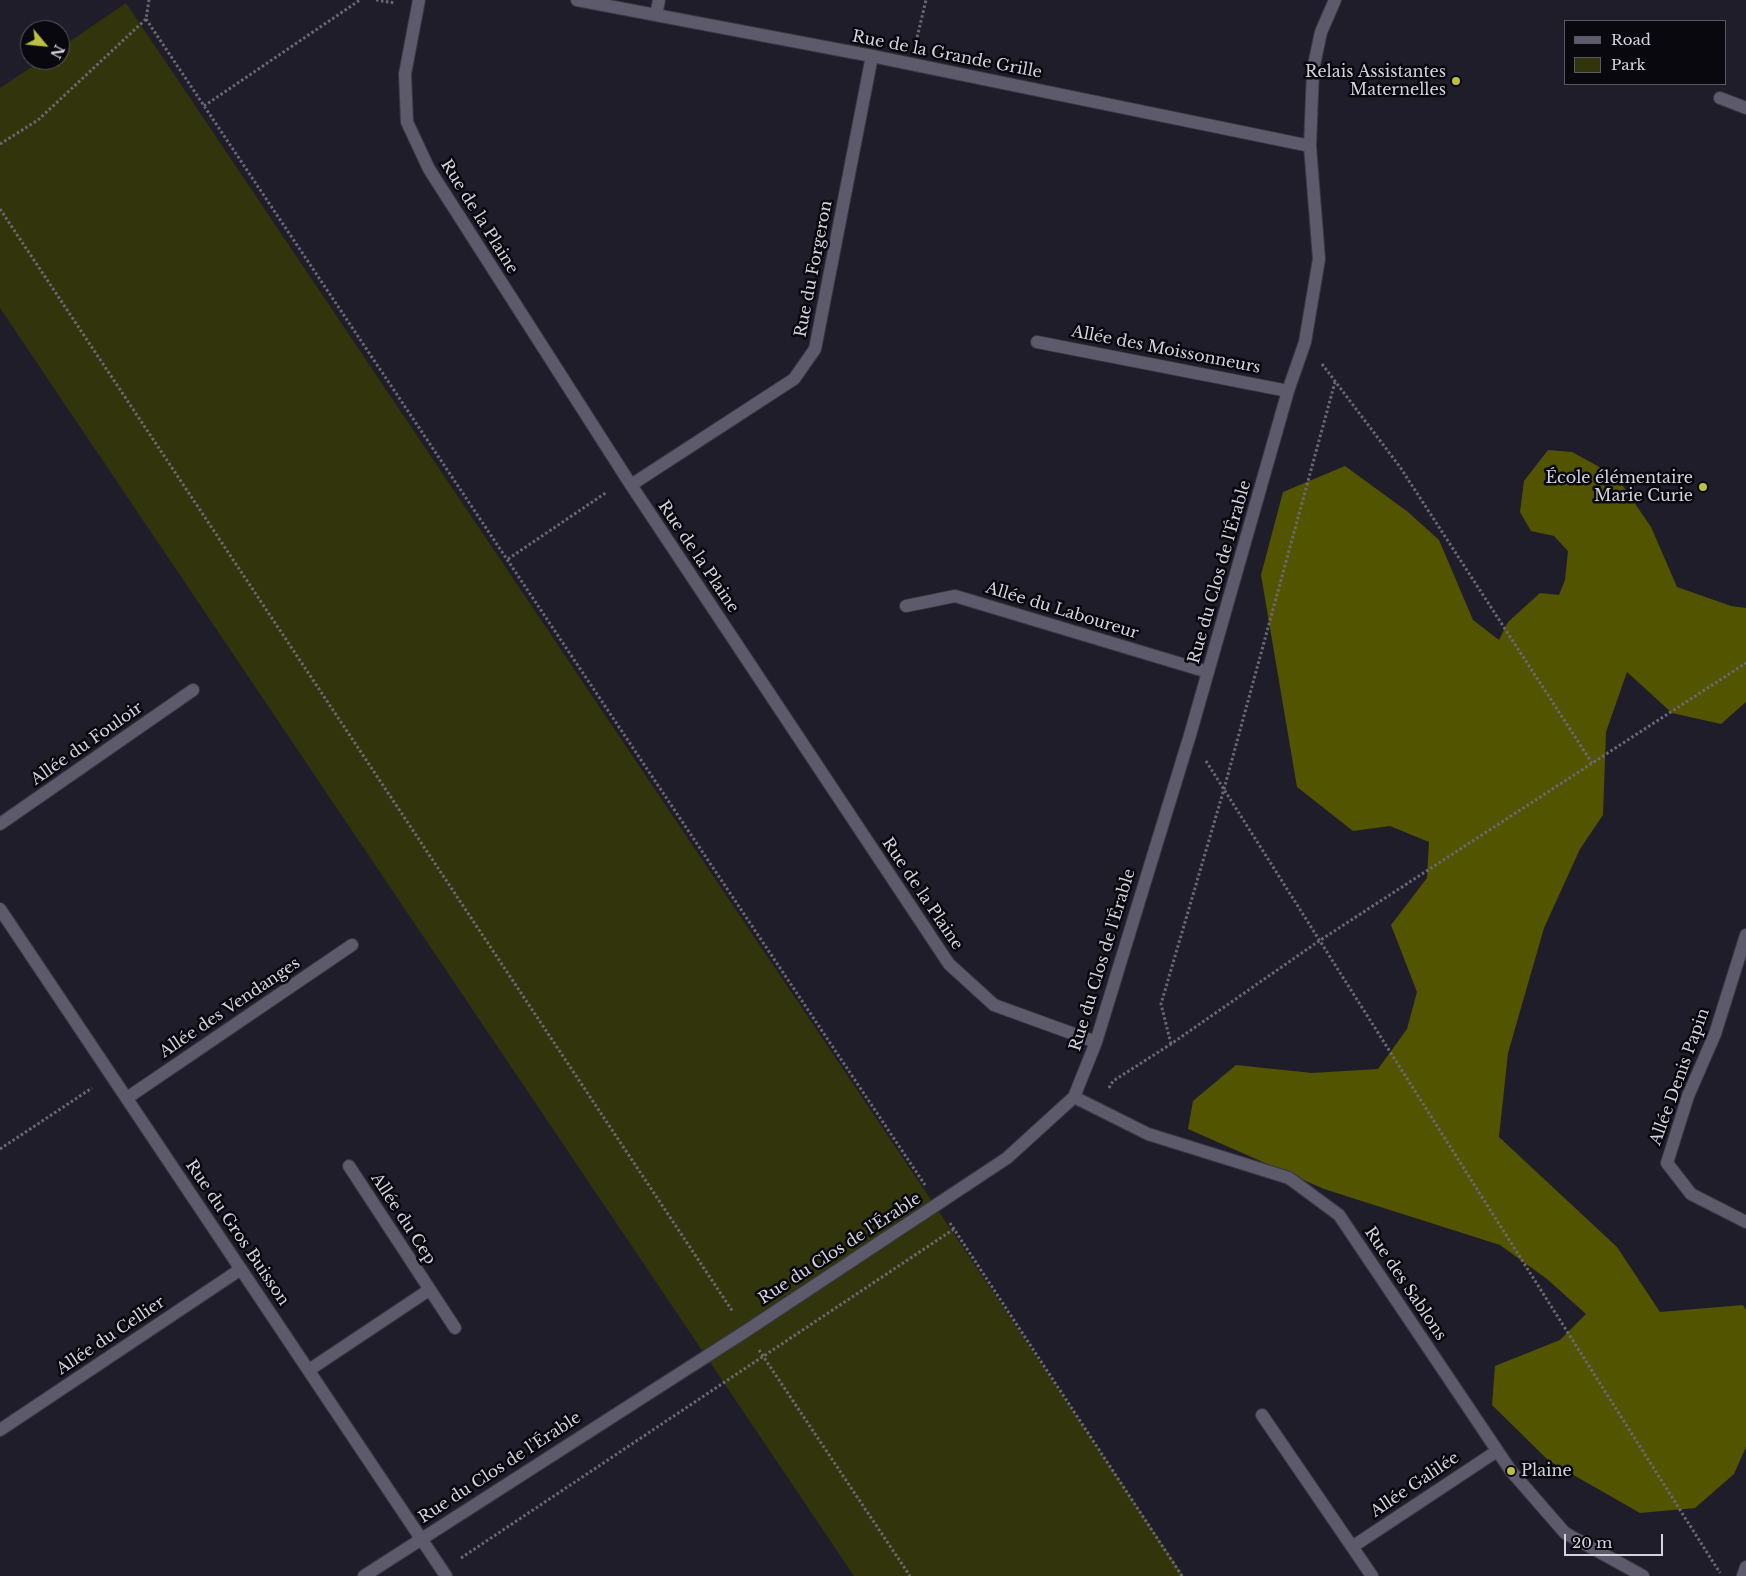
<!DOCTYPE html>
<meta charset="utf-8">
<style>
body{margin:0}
#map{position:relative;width:1746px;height:1576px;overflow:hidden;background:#201d2b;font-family:"Libre Baskerville",serif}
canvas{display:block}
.legend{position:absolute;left:1564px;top:20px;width:162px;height:65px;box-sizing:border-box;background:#09080e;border:1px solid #5a5960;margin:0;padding:6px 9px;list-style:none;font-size:15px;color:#d4d2dc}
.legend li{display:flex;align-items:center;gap:10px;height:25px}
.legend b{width:25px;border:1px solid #5a5960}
.north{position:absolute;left:20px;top:20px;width:50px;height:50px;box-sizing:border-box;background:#09080e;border:1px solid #5a5960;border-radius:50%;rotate:118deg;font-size:14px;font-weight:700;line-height:20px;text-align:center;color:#d4d2dc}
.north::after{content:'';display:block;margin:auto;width:18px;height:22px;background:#bbc044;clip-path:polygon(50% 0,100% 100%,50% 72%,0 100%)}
.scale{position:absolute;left:1564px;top:1534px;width:99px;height:22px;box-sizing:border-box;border:2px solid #d4d2dc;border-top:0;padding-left:6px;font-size:15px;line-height:18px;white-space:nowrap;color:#d4d2dc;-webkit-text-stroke:4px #09080e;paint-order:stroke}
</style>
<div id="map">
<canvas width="1746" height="1576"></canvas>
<ul class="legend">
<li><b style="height:6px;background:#5d5a6b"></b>Road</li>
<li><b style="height:14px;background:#32340b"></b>Park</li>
</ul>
<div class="north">N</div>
<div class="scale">20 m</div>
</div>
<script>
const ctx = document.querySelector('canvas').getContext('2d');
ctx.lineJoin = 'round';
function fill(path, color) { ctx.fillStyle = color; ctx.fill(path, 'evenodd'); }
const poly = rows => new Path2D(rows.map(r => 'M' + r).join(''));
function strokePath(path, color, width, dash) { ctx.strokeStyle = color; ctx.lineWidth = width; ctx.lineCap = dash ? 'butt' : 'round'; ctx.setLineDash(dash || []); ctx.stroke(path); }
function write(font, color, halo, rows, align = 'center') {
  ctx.font = font + ' "Libre Baskerville",serif'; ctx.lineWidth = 5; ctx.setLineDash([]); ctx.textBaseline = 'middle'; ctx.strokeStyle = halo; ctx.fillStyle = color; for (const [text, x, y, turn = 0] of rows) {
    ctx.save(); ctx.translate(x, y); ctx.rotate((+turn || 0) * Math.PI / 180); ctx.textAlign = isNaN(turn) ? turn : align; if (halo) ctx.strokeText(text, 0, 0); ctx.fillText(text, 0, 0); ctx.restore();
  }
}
const green = poly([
 [126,3,1184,1576,854,1576,0,308,0,88,42,60,60,60,60,48]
]);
const forest = poly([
 [1548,450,1572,452,1616,476,1651,527,1677,587,1731,606,1746,608,1746,702,1721,724,1672,713,1627,672,1606,732,1603,815,1580,849,1544,928,1508,1053,1499,1137,1617,1247,1660,1312,1743,1305,1746,1310,1746,1447,1734,1474,1695,1508,1640,1513,1549,1461,1492,1405,1495,1366,1560,1340,1586,1314,1547,1279,1500,1245,1324,1189,1188,1129,1193,1101,1236,1065,1312,1073,1378,1069,1407,1029,1417,992,1391,925,1427,878,1429,842,1390,826,1353,831,1297,787,1261,575,1283,492,1345,466,1408,512,1439,540,1473,620,1499,640,1508,622,1540,593,1559,595,1565,580,1568,551,1554,536,1531,531,1520,512,1524,481]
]);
const path = poly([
 [376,0,395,3],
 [146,19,925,1185],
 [916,42,926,0],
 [204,106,360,0],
 [0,144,38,120,146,19,149,0],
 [0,209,733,1312],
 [1322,364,1400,467,1592,763],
 [508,559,607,492],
 [1206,761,1720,1573],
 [1171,1044,1161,1004,1224,789,1335,382],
 [1109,1088,1113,1081,1171,1044,1319,941,1746,663],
 [0,1149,92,1088],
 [950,1223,1182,1576],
 [759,1350,910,1576],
 [461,1558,954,1229]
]);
const service = poly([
 [1720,98,1746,108]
]);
const minor = poly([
 [419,0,405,74,407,122,429,169,631,485,949,964,994,1005,1096,1042],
 [577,0,872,56,1310,146],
 [656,15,659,0],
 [1037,342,1288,391],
 [631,485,794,379,815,349,872,56],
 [906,606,955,596,1208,672],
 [0,824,193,690],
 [0,909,446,1576],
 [1746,935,1715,1034,1688,1096,1667,1163,1691,1194,1746,1222],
 [1074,1097,1148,1134,1289,1178,1339,1215,1511,1471,1565,1533,1643,1576],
 [127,1098,352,945],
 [349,1166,455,1328],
 [309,1370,429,1290],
 [1262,1415,1372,1576],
 [0,1430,241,1269],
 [1352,1547,1497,1451],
 [364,1576,746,1331,1007,1158,1074,1097,1096,1042,1190,735,1288,391,1305,342,1319,259,1310,146,1313,70,1321,32,1335,0],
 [1743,1576,1746,1567]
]);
const markers = [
 [1456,81,5,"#bbc044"],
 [1703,487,5,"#bbc044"],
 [1511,1471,5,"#bbc044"]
];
const streetNames = [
 ["Rue de la Grande Grille",947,55,11],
 ["Rue de la Plaine",479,217,58],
 ["Rue du Forgeron",814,269,-79],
 ["Allée des Moissonneurs",1166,350,11],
 ["Rue de la Plaine",698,557,56],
 ["Rue du Clos de l'Érable",1220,572,-74],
 ["Allée du Laboureur",1062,611,17],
 ["Allée du Fouloir",87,744,-35],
 ["Rue de la Plaine",922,894,56],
 ["Rue du Clos de l'Érable",1103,960,-73],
 ["Allée des Vendanges",230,1008,-34],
 ["Allée Denis Papin",1680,1077,-70],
 ["Allée du Cep",403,1219,57],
 ["Rue du Gros Buisson",237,1233,56],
 ["Rue du Clos de l'Érable",840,1249,-33],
 ["Rue des Sablons",1405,1284,56],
 ["Allée du Cellier",111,1336,-34],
 ["Rue du Clos de l'Érable",500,1468,-33],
 ["Allée Galilée",1415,1485,-34]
];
const poiNames = [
 ["Relais Assistantes",1446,72],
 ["Maternelles",1446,90],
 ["École élémentaire",1693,478],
 ["Marie Curie",1693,496],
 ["Plaine",1521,1471,"left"]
];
fill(green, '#32340b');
fill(forest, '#525400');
strokePath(service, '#3a3843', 14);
strokePath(minor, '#3a3843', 14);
strokePath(path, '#6a6874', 3, [2.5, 2.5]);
strokePath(service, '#5d5a6b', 12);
strokePath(minor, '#5d5a6b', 12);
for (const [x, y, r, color] of markers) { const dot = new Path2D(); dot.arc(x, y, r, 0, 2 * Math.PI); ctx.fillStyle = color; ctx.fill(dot); strokePath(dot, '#09080e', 2); }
write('16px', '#d4d2dc', '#09080e', streetNames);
write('16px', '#d4d2dc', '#09080e', poiNames, 'right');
</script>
